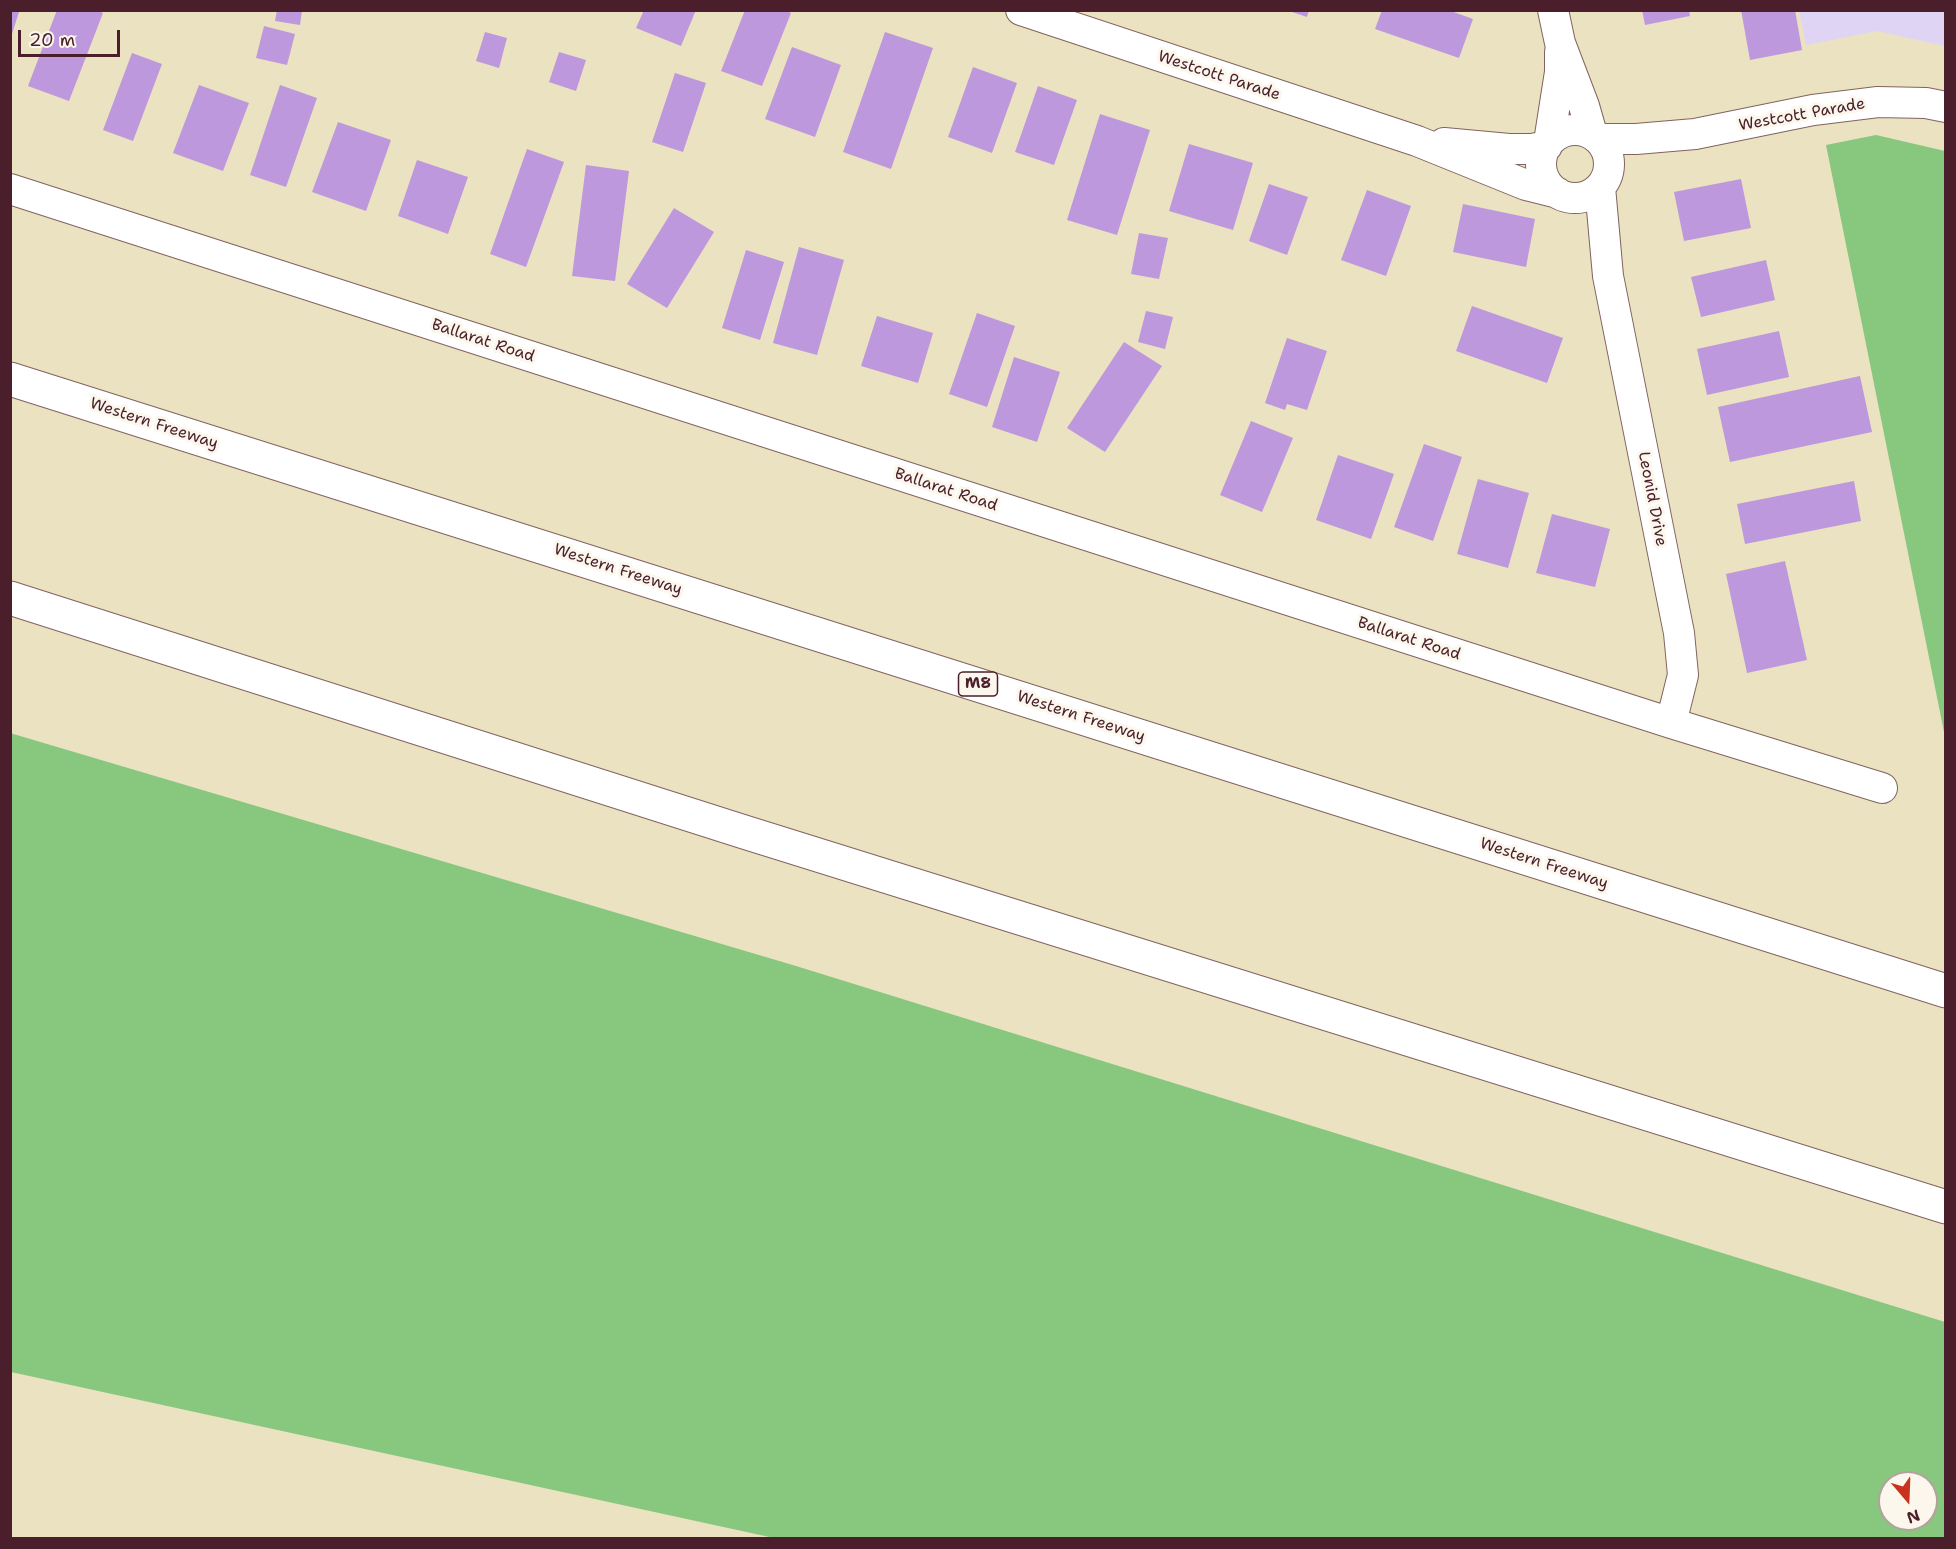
<!DOCTYPE html>
<style>
body{margin:0}
#map{position:relative;width:1956px;height:1549px;overflow:hidden;background:#eae2c0;font-family:"Shantell Sans",sans-serif}
canvas{display:block}
.frame{position:absolute;inset:0;border:12px solid #4a1f2b;pointer-events:none}
.north{position:absolute;left:1878px;top:1471px;width:60px;height:60px;box-sizing:border-box;background:#fbf7ec;border:2px solid #b4a19f;border-radius:50%;rotate:161deg;font-size:16px;font-weight:700;line-height:24px;text-align:center;color:#4a1f2b}
.north::after{content:'';display:block;margin:auto;width:21px;height:27px;background:#c8321e;clip-path:polygon(50% 0,100% 100%,50% 72%,0 100%)}
.scale{position:absolute;left:18px;top:30px;width:102px;height:27px;box-sizing:border-box;border:3px solid #4a1f2b;border-top:0;padding-left:8px;font-size:18px;line-height:21px;white-space:nowrap;color:#4a1f2b;-webkit-text-stroke:4px #fbf7ec;paint-order:stroke}
</style>
<div id="map">
<canvas width="1956" height="1549"></canvas>
<div class="frame"></div>
<div class="north">N</div>
<div class="scale">20 m</div>
</div>
<script>
const ctx = document.querySelector('canvas').getContext('2d');
ctx.lineJoin = 'round';
function fill(path, color) { ctx.fillStyle = color; ctx.fill(path, 'evenodd'); }
const poly = rows => new Path2D(rows.map(r => 'M' + r).join(''));
function strokePath(path, color, width, dash) { ctx.strokeStyle = color; ctx.lineWidth = width; ctx.lineCap = dash ? 'butt' : 'round'; ctx.setLineDash(dash || []); ctx.stroke(path); }
function write(font, color, halo, rows, align = 'center') {
  ctx.font = font + ' "Shantell Sans",sans-serif'; ctx.lineWidth = 6; ctx.setLineDash([]); ctx.textBaseline = 'middle'; ctx.strokeStyle = halo; ctx.fillStyle = color; for (const [text, x, y, turn = 0] of rows) {
    ctx.save(); ctx.translate(x, y); ctx.rotate((+turn || 0) * Math.PI / 180); ctx.textAlign = isNaN(turn) ? turn : align; if (halo) ctx.strokeText(text, 0, 0); ctx.fillText(text, 0, 0); ctx.restore();
  }
}
const built = poly([
 [1799,11,1945,11,1945,46,1877,31,1806,45]
]);
const green = poly([
 [1876,135,1945,151,1945,737,1826,145],
 [10,733,796,966,1945,1322,1945,1538,774,1538,11,1372],
 [1890,1483,1926,1483,1926,1519,1890,1519]
]);
const building = poly([
 [10,10,19,12,11,37,10,37],
 [57,10,97,10,103,13,69,101,28,86],
 [277,10,302,10,300,25,275,21],
 [644,10,696,10,681,46,636,28],
 [745,10,784,10,791,13,762,86,721,71],
 [1286,10,1309,10,1307,17],
 [1382,10,1448,10,1473,19,1459,58,1375,29],
 [1642,10,1689,10,1690,16,1645,25],
 [1741,10,1795,10,1802,50,1750,60],
 [264,26,295,34,287,65,256,58],
 [485,32,507,38,499,68,476,61],
 [885,32,933,48,891,169,843,152],
 [792,47,841,65,815,137,765,119],
 [559,52,586,60,576,91,549,82],
 [132,53,162,64,133,141,103,130],
 [973,67,1017,83,992,153,948,137],
 [675,73,706,83,683,152,652,142],
 [199,85,249,103,223,171,173,153],
 [280,85,317,98,286,187,250,175],
 [1038,86,1077,100,1054,165,1015,152],
 [1100,114,1150,130,1117,235,1067,220],
 [338,122,391,140,366,211,312,192],
 [1189,144,1253,163,1233,230,1169,211],
 [527,149,564,162,526,267,490,254],
 [417,160,468,177,448,234,398,216],
 [586,165,629,171,615,281,572,276],
 [1741,179,1751,228,1684,241,1674,192],
 [1269,184,1308,197,1287,255,1249,241],
 [1367,190,1411,206,1386,276,1341,260],
 [1463,204,1535,219,1526,267,1453,252],
 [674,208,714,232,667,308,627,284],
 [1139,233,1168,238,1159,279,1131,274],
 [799,247,844,260,817,355,773,343],
 [746,250,784,262,760,340,722,328],
 [1766,260,1775,300,1701,317,1691,277],
 [1472,306,1563,338,1547,383,1456,351],
 [1146,311,1173,317,1165,349,1138,342],
 [977,313,1015,326,987,407,949,394],
 [877,316,933,333,918,383,861,366],
 [1779,331,1789,377,1707,395,1697,349],
 [1287,338,1327,351,1307,410,1287,404,1285,410,1265,403],
 [1124,342,1162,366,1105,452,1067,428],
 [1014,357,1060,372,1037,442,992,427],
 [1860,376,1872,432,1730,462,1718,407],
 [1251,421,1293,438,1262,512,1220,495],
 [1424,444,1462,457,1433,541,1394,527],
 [1338,455,1394,474,1371,539,1316,520],
 [1478,479,1529,493,1508,568,1457,554],
 [1854,481,1861,521,1745,544,1737,504],
 [1552,514,1610,529,1595,587,1536,573],
 [1785,561,1807,660,1747,673,1726,574]
]);
const street = poly([
 [1021,10,1417,141,1526,185,1558,193],
 [1553,10,1560,43,1584,106,1592,134],
 '1541 164a34 34 0 1 1 68 0a34 34 0 1 1-68 0Z',
 [1599,139,1636,139,1695,134,1813,110,1878,102,1926,103,1946,107],
 [1549,142,1560,72,1560,52],
 [1444,143,1509,149,1532,149,1547,146],
 [1600,187,1608,276,1679,633,1683,675,1671,723],
 [10,189,1671,723,1882,788]
]);
const highway = poly([
 [10,379,1946,991],
 [10,598,741,831,1946,1207]
]);
const shields = [
 [978,684,39]
];
const shieldNames = [
 ["M8",978,684]
];
const streetNames = [
 ["Westcott Parade",1219,76,18],
 ["Westcott Parade",1802,115,-10],
 ["Ballarat Road",483,341,18],
 ["Western Freeway",154,424,18],
 ["Ballarat Road",946,490,18],
 ["Leonid Drive",1652,499,79],
 ["Western Freeway",618,570,18],
 ["Ballarat Road",1409,639,18],
 ["Western Freeway",1081,717,18],
 ["Western Freeway",1544,864,18]
];
fill(built, '#e0d4f4');
fill(green, '#88c77e');
fill(building, '#be98dd');
strokePath(street, '#82635f', 32);
strokePath(highway, '#82635f', 35);
strokePath(street, '#fff', 30);
strokePath(highway, '#fff', 33);
for (const [x, y, w] of shields) { const box = new Path2D(); box.roundRect(x - w / 2, y - 12, w, 24, 4.5); ctx.fillStyle = '#fbf7ec'; ctx.fill(box); strokePath(box, '#4a1f2b', 1.5); }
write('bold 15px', '#4a1f2b', null, shieldNames);
write('16px', '#4a1f2b', '#fbf7ec', streetNames);
</script>
